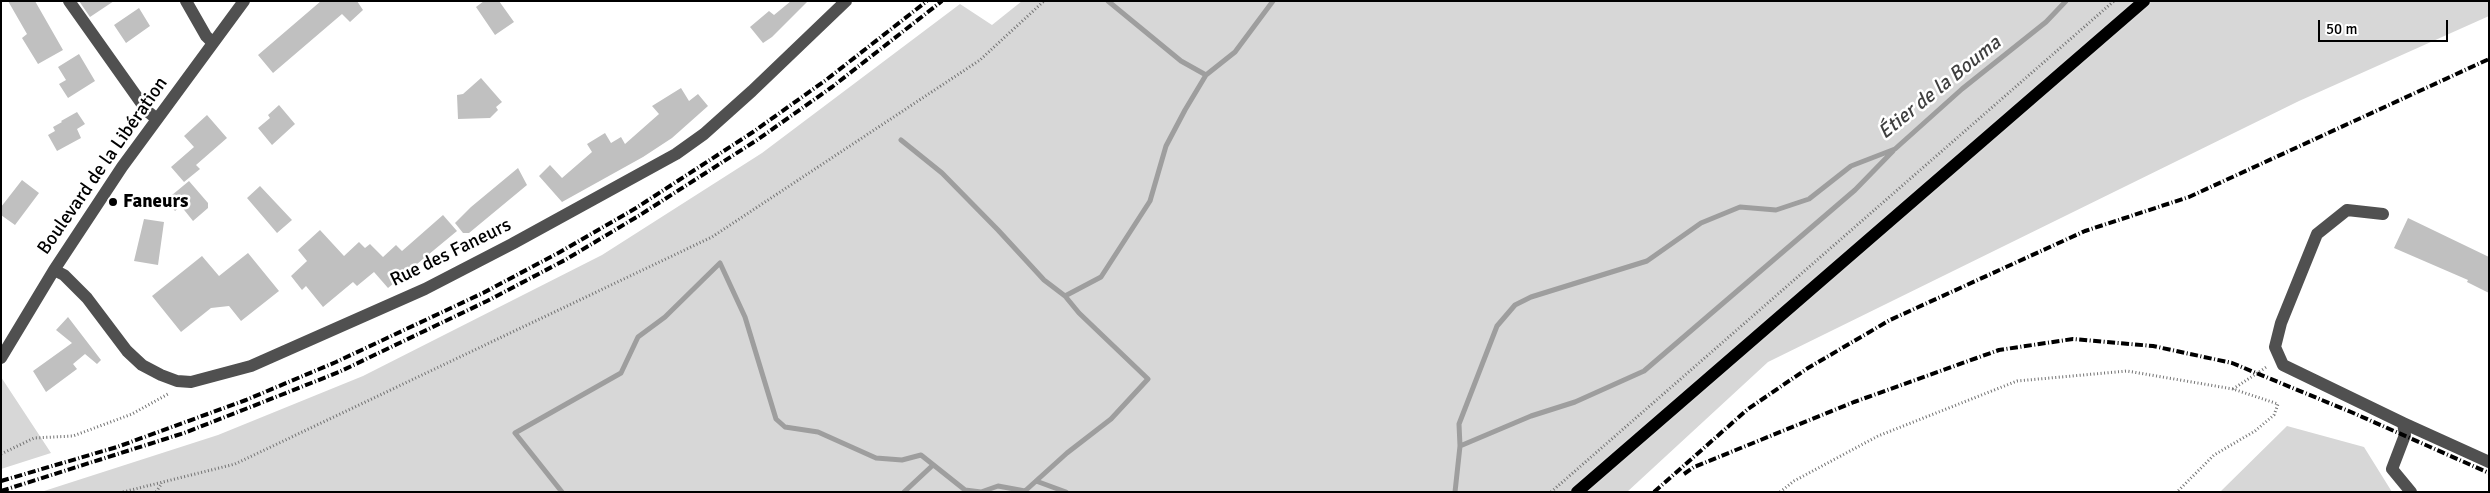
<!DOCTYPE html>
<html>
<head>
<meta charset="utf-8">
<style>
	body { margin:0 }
	#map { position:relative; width:2490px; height:493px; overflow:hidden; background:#fff; font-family:Signika,sans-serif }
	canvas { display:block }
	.frame { position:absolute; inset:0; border:2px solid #000; pointer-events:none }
	.scale { position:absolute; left:2318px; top:20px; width:130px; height:22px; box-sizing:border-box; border:2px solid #000; border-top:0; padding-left:6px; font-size:15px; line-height:18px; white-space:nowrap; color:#000; -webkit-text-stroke:4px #fff; paint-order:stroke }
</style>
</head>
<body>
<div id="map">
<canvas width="2490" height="493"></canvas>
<div class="frame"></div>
<div class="scale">50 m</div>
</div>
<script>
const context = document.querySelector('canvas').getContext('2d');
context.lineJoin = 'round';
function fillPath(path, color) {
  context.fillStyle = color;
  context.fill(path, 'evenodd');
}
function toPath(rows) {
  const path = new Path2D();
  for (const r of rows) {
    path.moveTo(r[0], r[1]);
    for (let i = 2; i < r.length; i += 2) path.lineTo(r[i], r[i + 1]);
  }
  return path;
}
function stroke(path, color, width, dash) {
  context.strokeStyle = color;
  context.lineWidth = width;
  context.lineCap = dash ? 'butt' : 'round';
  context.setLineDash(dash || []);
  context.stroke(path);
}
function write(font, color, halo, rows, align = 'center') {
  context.font = font + ' Signika,sans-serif';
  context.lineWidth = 5;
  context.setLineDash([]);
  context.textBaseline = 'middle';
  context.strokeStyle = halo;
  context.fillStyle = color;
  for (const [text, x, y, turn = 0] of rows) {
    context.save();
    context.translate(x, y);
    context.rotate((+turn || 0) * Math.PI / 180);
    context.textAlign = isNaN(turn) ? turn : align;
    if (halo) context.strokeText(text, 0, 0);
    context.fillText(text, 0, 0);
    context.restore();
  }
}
const green = toPath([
	[1022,1,2489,1,2489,16,2299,101,1768,362,1627,492,41,492,218,435,363,376,602,255,762,153,960,4,992,25],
	[1,377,51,453,1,469],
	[2287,426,2364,447,2392,492,2220,492]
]);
const stream = toPath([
	[1108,1,1181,61,1206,75],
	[901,140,942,173,998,230,1044,280,1065,296,1079,313,1148,379,1111,419,1067,453,1025,491,998,486,981,492],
	[1065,296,1101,277,1150,201,1166,146,1185,110,1206,75,1235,52,1273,1],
	[1460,446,1531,416,1575,402,1644,371,1855,190,1893,151],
	[1036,481,1066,492],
	[562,492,515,433,621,373,638,337,665,317,720,263,745,317,776,419,785,427,818,432,876,458,902,460,921,455,965,490,981,492],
	[904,492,933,465],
	[1455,492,1460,446,1459,424,1497,326,1515,305,1531,297,1647,261,1701,223,1740,207,1776,210,1809,199,1851,166,1895,149,1962,89,2046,22,2066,1]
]);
const building = toPath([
	[8,1,35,1,63,50,38,64,22,38,27,34],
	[79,1,114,1,90,17],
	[321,1,357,1,363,10,350,22,342,14,273,73,258,55],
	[484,1,499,1,514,22,495,35,476,7],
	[791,1,808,1,772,37,763,43,750,27,769,11,774,15],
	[139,8,150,26,126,43,114,25],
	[79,54,95,81,68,98,59,84,66,80,58,67],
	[481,78,502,102,496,107,498,110,490,118,458,119,457,95,463,94],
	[681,88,689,101,698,94,708,106,672,138,643,157,562,202,539,176,550,165,562,178,592,152,587,144,605,133,611,143,621,137,625,144,659,114,652,106],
	[279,105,295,124,272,145,258,128,270,118,268,115],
	[77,112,85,124,77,129,81,138,57,151,48,135,55,131,53,127,62,122,61,121],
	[207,115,227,138,196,165,200,169,184,182,171,167,194,147,184,136],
	[518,168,527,185,469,233,463,233,455,223,471,207],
	[22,180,39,193,15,225,1,215,1,207],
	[189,181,208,203,208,208,193,221,181,206,175,211,166,200],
	[260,186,292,220,277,233,247,198],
	[443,215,457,231,388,288,374,272,357,286,353,282,323,307,306,286,302,290,291,276,307,261,298,250,320,230,344,256,359,242,365,248,370,244,383,257,396,245,402,251],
	[2408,218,2489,257,2489,293,2467,282,2468,280,2394,248],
	[144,219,164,222,158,265,134,261],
	[248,253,279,291,241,321,229,306,211,308,181,332,152,296,202,256,219,276],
	[68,317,101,360,97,364,85,354,73,364,77,369,46,392,33,371,72,343,56,330]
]);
const path = toPath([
	[2233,389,2268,366],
	[1,454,34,438,73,436,132,414,168,394],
	[123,492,235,464,712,237,980,60,1044,1],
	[156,492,162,483],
	[1551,492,2114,1],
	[1780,492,1794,481,1878,436,2017,381,2127,371,2233,389,2278,404,2274,415,2255,431,2214,455,2177,492]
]);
const minor = toPath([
	[69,1,147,111,157,119],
	[186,1,206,36,213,43],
	[2383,214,2347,210,2317,234,2281,323,2275,347,2283,365,2403,423,2405,435,2392,469,2411,492],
	[54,270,64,275,87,298,127,351,142,365,161,375,177,381,191,382,251,366,425,289,512,244,676,154,704,134,752,91,846,1],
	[1,358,54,270,122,167,244,1],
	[2403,423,2489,462]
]);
const major = toPath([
	[1577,492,2144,1]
]);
const rail = toPath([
	[1684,474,1694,467,1854,402,1999,350,2073,339,2153,346,2232,363,2351,412,2489,473],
	[1,481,117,447,246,400,336,362,483,293,560,252,636,208,753,132,826,80,927,1],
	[1,491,184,433,248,408,339,372,487,301,565,260,640,215,757,140,832,87,942,1],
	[1654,492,1748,409,1808,368,1890,320,2085,231,2189,197,2489,59]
]);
const markers = [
	[113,202,5,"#000"]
];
const streetNames = [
	["Boulevard de la Libération",103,166,-55],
	["Rue des Faneurs",451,253,-26]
];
const poiNames = [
	["Faneurs",123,202]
];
const waterNames = [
	["Étier de la Bouma",1940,88,-39]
];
fillPath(green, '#d7d7d7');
stroke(stream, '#9e9e9e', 5);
fillPath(building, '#c0c0c0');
stroke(major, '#dbdbdb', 15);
stroke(path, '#727272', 3, [1, 2.5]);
stroke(minor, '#505050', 12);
stroke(major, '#000', 12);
stroke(rail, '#000', 4, [8, 2.5, 1, 2.5]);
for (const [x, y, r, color] of markers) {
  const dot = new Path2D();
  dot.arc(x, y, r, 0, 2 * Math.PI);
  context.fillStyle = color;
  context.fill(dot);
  stroke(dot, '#fff', 2);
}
write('19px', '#000', '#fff', streetNames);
write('bold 19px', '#000', '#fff', poiNames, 'left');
write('italic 20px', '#3f3f3f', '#fff', waterNames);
</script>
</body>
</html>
